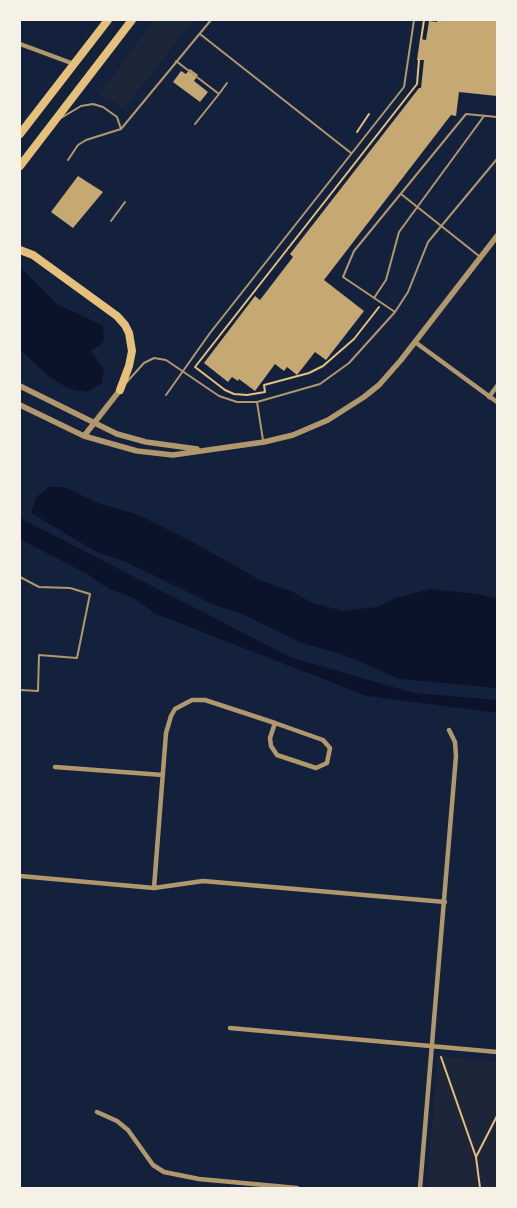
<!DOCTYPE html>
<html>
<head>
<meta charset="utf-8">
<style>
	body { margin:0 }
	#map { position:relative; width:517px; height:1208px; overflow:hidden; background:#14213d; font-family:"Asap Condensed",sans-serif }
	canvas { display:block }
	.frame { position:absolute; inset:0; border:21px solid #f6f1e7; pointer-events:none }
</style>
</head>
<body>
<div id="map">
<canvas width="517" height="1208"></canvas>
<div class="frame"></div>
</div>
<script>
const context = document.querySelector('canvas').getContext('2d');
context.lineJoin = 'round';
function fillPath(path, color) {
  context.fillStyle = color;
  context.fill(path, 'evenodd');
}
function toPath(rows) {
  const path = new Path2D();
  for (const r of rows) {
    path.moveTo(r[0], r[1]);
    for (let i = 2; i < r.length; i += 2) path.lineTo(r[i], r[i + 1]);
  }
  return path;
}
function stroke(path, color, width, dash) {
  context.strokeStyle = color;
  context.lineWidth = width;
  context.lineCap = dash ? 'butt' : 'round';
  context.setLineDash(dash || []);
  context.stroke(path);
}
const green = toPath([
	[154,20,194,20,124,108,99,95],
	[442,1054,448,1057,497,1062,497,1188,430,1188,427,1184,438,1058]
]);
const water = toPath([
	[20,267,57,304,103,326,104,342,91,351,104,369,102,383,87,392,69,389,50,377,20,350],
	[49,487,64,487,98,503,139,515,189,540,262,581,293,592,310,602,342,611,377,607,395,598,430,589,478,594,497,599,497,688,400,679,341,654,302,643,242,614,214,605,126,562,97,552,31,513,36,497],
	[20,518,290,657,414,693,497,700,497,713,367,696,156,614,132,597,109,589,87,574,20,539]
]);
const building = toPath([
	[437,20,497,20,497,96,459,92,456,116,451,115,324,280,364,311,326,360,315,352,297,375,287,367,284,371,275,364,255,391,239,379,238,381,232,377,228,382,204,363,255,296,260,300,293,257,290,254,419,88,421,88,424,60,417,60,420,39,426,40,429,21,437,22],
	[190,69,198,75,194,81,208,92,200,102,173,82,181,71,186,74],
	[78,176,103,192,73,228,51,212]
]);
const path = toPath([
	[421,40,424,20],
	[357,132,369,114],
	[379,307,354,339,323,366,309,373,264,385,265,392,247,395,234,394,225,390,195,367,417,84,419,60],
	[441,1057,476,1157,480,1188],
	[476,1157,497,1116]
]);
const service = toPath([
	[200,34,351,153],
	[176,61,219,94,195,124],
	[219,94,227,83],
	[61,118,81,106,93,104,103,107,117,117,121,129],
	[68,160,78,145,86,140,121,129,211,20],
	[401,194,479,256],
	[111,221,125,202],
	[374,298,386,280,399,232,484,116],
	[395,312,343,277,354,251,466,114,497,117],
	[125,384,144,363,154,358,166,360,219,396,237,402,257,402,263,440],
	[166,395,210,333,404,87,414,20],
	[257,402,320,384,349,363,395,312,408,292,428,242,497,159],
	[20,577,39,587,70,588,90,594,77,658,39,655,38,691,20,690]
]);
const minor = toPath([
	[20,44,74,64],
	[415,342,497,402],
	[489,397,497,386],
	[275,723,323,740,330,748,327,763,316,768,277,755,271,746,270,738,275,723],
	[55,767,163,775],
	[20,876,154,888,203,881,445,902],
	[154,888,166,733,171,716,175,709,192,700,205,700,275,723],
	[230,1028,497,1052],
	[97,1112,117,1121,128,1130,153,1165,164,1172,199,1179,297,1188],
	[420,1188,456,756,455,742,449,730]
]);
const tertiary = toPath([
	[20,386,117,434,146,442,197,449],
	[20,405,84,436,137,451,173,455,264,442,293,435,328,420,364,397,379,385,401,360,497,236],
	[84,436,120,390]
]);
const trunk = toPath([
	[20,134,108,20],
	[20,166,132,20],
	[20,250,33,255,117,316,125,325,129,333,132,351,129,366,120,390]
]);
fillPath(green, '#1d2539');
fillPath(water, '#0b132b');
fillPath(building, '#c6a872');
stroke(path, '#e5c07b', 2);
stroke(service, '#b1986c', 2);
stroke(minor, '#b1986c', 4.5);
stroke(tertiary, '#b1986c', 5.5);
stroke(trunk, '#e5c07b', 8);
</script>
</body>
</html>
